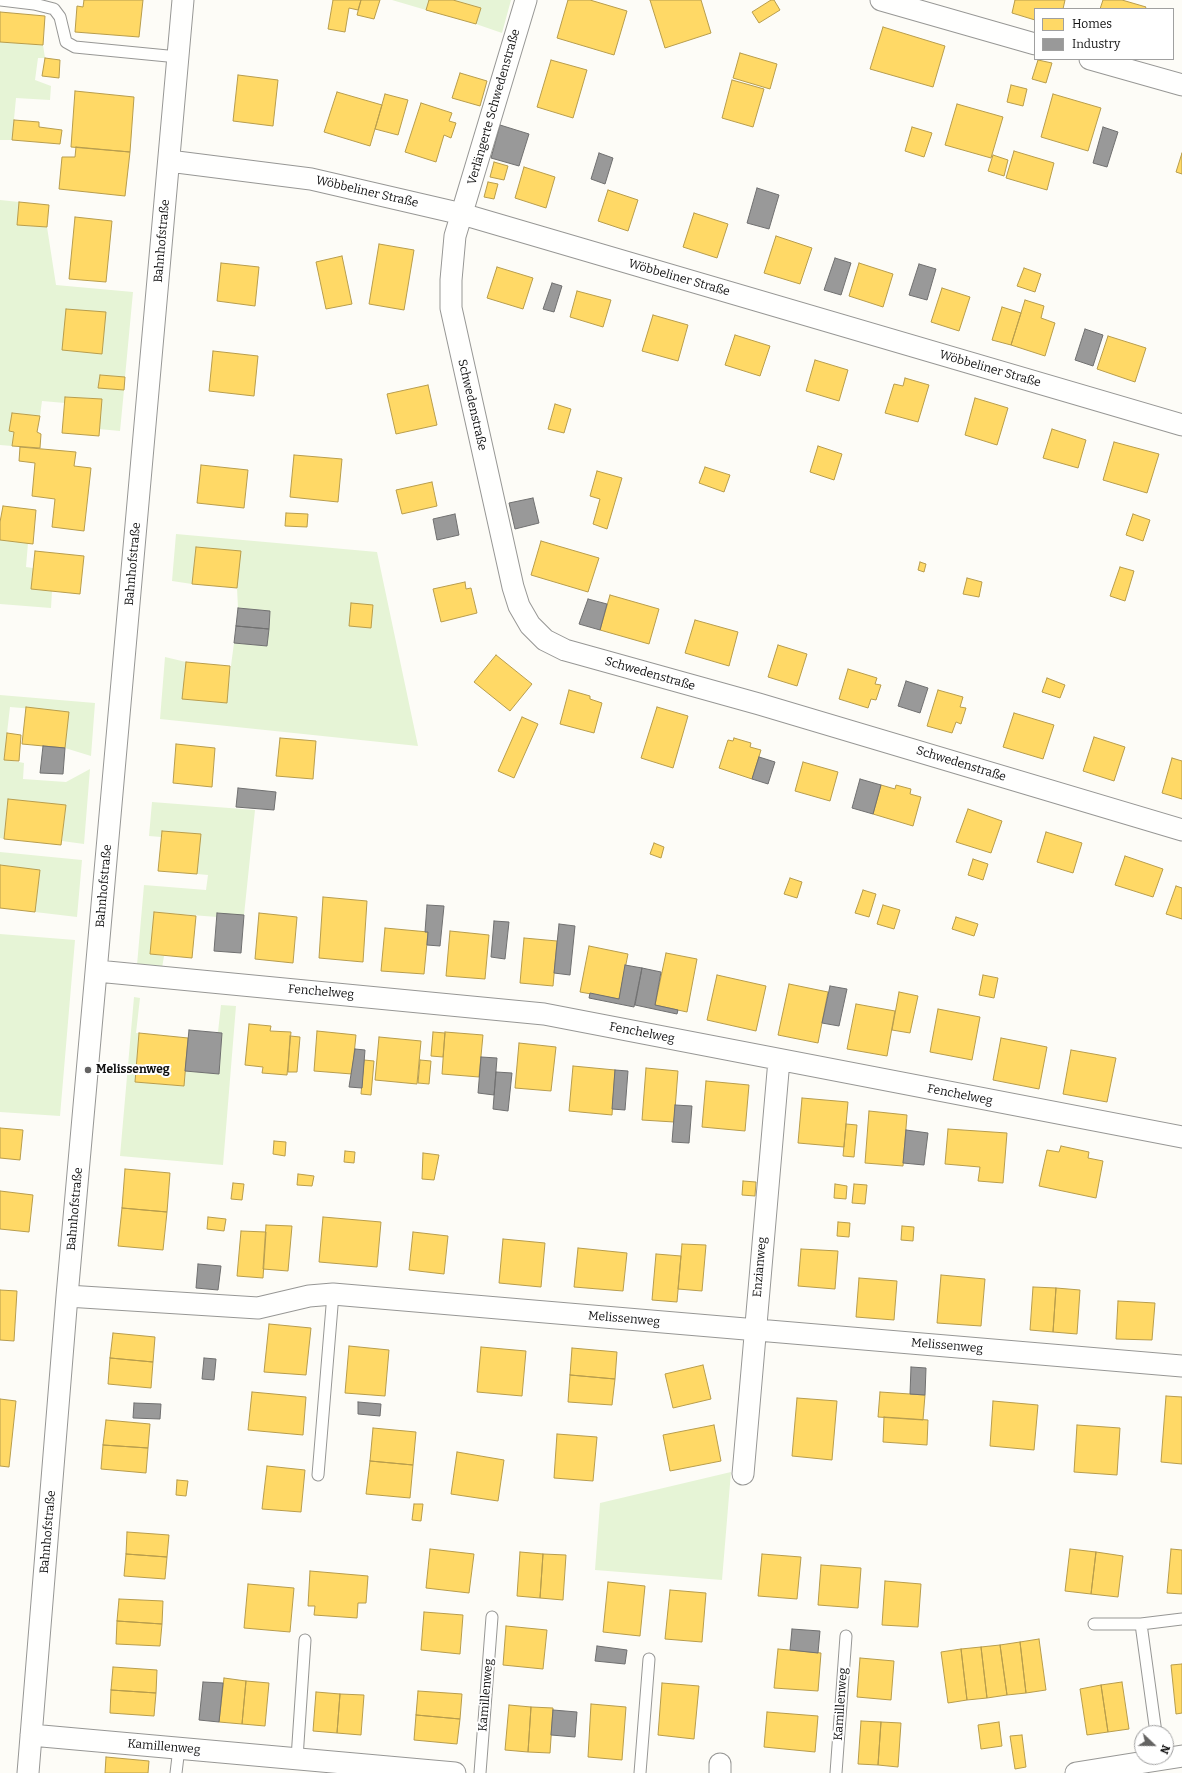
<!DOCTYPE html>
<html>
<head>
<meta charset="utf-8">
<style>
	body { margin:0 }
	#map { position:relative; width:1182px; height:1773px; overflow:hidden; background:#fdfcf7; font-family:Bitter,serif }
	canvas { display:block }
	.legend { position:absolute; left:1034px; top:8px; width:140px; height:52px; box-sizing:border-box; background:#fff; border:1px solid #a0a0a0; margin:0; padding:5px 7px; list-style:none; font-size:12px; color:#111 }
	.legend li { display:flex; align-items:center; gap:8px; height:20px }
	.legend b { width:20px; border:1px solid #a0a0a0 }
	.north { position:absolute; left:1134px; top:1725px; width:40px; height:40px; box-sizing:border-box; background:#fff; border:1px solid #a0a0a0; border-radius:50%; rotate:112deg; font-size:11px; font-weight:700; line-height:16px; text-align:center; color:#111 }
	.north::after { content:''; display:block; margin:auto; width:14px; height:18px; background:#646362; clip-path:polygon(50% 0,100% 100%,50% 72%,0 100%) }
</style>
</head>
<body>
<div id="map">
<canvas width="1182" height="1773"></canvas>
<ul class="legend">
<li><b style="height:11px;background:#ffd966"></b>Homes</li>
<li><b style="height:11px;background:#999"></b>Industry</li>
</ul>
<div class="north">N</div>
</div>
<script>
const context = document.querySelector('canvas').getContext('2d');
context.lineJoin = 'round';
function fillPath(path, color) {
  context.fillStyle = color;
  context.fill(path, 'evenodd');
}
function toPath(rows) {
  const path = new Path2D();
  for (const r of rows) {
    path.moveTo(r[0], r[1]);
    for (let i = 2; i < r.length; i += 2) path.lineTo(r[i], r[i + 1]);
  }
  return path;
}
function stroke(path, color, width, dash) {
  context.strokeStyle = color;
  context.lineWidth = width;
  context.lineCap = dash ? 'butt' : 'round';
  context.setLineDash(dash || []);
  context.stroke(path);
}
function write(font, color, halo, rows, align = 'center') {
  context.font = font + ' Bitter,serif';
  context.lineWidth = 4;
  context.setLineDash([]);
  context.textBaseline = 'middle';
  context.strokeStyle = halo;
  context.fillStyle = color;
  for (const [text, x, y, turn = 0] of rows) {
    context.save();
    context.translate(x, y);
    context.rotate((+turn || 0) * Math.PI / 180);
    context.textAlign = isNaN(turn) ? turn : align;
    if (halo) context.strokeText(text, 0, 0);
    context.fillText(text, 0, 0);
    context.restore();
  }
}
const green = toPath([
	[392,0,429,0,426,10],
	[453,0,511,0,502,33,476,24,481,8],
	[0,42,43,45,45,58,38,58,35,80,51,86,50,100,16,98,12,140,0,140],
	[0,200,19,202,17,225,47,227,56,285,133,292,125,377,100,375,98,387,124,390,120,431,99,429,101,399,66,397,65,403,42,401,40,416,12,413,9,431,14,432,12,446,0,445],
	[176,534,377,552,418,746,160,719,165,657,186,662,183,699,226,703,234,643,267,646,269,629,270,611,238,608,237,588,240,551,196,547,192,584,172,581],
	[0,540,28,543,26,567,33,568,31,589,52,591,51,608,0,604],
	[0,695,95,703,91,756,65,748,69,712,10,707,4,759,24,763,23,779,66,782,90,769,84,844,62,841,66,805,8,799,4,839,0,838],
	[152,802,255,810,244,915,217,917,154,912,150,954,164,956,162,968,137,965,144,885,206,890,208,875,197,874,200,834,162,831,161,837,149,836],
	[0,852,82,860,77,917,35,912,40,870,0,865],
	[0,934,75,940,60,1116,0,1112],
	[134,997,140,998,136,1033,139,1033,135,1082,183,1086,185,1071,219,1074,222,1033,218,1032,221,1005,236,1006,223,1165,120,1156],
	[731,1472,722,1580,595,1570,600,1503]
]);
const homes = toPath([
	[84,0,143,0,139,37,75,32,77,6,83,7,84,0],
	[333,0,361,0,358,10,349,8,345,32,328,29,333,0],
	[361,0,380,0,374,19,357,15,361,0],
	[429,0,453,0,481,8,476,24,426,10,429,0],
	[568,0,590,0,627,11,614,55,557,38,568,0],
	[650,0,701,0,711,33,665,48,650,0],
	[771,0,774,0,780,10,759,23,752,12,771,0],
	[1015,0,1065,0,1063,9,1035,9,1035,20,1012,13,1015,0],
	[1103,0,1122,0,1146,7,1145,9,1100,9,1103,0],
	[0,12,45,16,43,45,0,42,0,12],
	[883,27,945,46,933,87,870,69,883,27],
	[740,53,777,64,770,89,733,78,740,53],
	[45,58,60,60,59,78,42,76,45,58],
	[551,60,587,70,573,118,537,107,551,60],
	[1038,60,1052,63,1046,83,1032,79,1038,60],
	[460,73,487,81,480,106,452,98,460,73],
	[238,75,278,80,273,126,233,121,238,75],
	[732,80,764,89,753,127,722,118,732,80],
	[1011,85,1027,89,1023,106,1007,102,1011,85],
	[75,91,134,97,130,152,71,147,75,91],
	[337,92,382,105,370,146,324,132,337,92],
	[385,94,408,100,398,135,375,129,385,94],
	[1053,94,1101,108,1088,151,1041,137,1053,94],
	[421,103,452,113,449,121,456,123,451,138,444,135,436,162,405,152,421,103],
	[957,104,1003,117,991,158,945,145,957,104],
	[14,120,39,122,39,127,62,130,60,144,12,140,14,120],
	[912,127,932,133,924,157,905,151,912,127],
	[76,147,130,152,125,196,59,189,62,157,75,157,76,147],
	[1014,151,1054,163,1047,190,1006,178,1014,151],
	[1182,153,1182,174,1176,172,1182,153],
	[993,155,1008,160,1004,176,988,171,993,155],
	[494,162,508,166,504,180,490,177,494,162],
	[524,167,555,177,546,208,515,198,524,167],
	[488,182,498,184,494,199,484,197,488,182],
	[608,190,638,200,628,231,598,221,608,190],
	[19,202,49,205,47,227,17,225,19,202],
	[694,213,728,224,717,258,683,247,694,213],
	[75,217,112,221,106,282,69,279,75,217],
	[776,236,812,248,800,284,764,273,776,236],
	[379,244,414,250,404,310,369,304,379,244],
	[342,256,352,304,326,309,316,262,342,256],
	[221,263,259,267,255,306,217,301,221,263],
	[859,263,893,274,883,307,849,296,859,263],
	[497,267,533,278,523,309,487,298,497,267],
	[1024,268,1041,274,1035,292,1017,286,1024,268],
	[942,288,970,297,959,331,931,322,942,288],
	[577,291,611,300,603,327,570,317,577,291],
	[1025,300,1044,306,1041,318,1055,323,1045,356,1011,345,1025,300],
	[1002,307,1021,313,1011,345,992,340,1002,307],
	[66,309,106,312,102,354,62,350,66,309],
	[653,315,688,325,678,361,642,351,653,315],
	[735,335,770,346,760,376,725,365,735,335],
	[1108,336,1146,348,1135,382,1097,369,1108,336],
	[213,351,258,356,254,396,209,391,213,351],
	[815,360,848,370,839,401,806,391,815,360],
	[100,375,125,377,124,390,98,388,100,375],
	[905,378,929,385,918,422,885,413,894,384,903,386,905,378],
	[428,385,437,425,396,434,387,394,428,385],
	[65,397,102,399,99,436,62,433,65,397],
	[975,398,1008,408,997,445,965,435,975,398],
	[555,404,571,409,564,433,548,429,555,404],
	[12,413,40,416,37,432,41,434,40,448,12,446,14,432,9,431,12,413],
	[1052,429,1086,440,1078,468,1043,458,1052,429],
	[1114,442,1159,454,1147,493,1103,480,1114,442],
	[818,446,842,454,834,480,810,472,818,446],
	[20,447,76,452,74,466,91,468,84,531,52,527,55,499,32,496,35,463,19,461,20,447],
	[294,455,342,459,338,502,290,497,294,455],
	[201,465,248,470,244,508,197,503,201,465],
	[705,467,730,475,724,492,699,483,705,467],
	[597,471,622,478,607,529,593,524,600,499,590,496,597,471],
	[432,482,437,506,402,514,396,490,432,482],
	[3,506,36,510,33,544,0,540,0,522,3,506],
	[286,513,308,514,307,527,285,526,286,513],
	[1133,514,1150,520,1143,541,1126,535,1133,514],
	[541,541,599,558,588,592,531,575,541,541],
	[196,547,241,551,237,588,192,584,196,547],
	[35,551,84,556,80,594,31,589,35,551],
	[920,562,926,564,924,572,918,570,920,562],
	[1120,567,1134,571,1125,601,1110,596,1120,567],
	[967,578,982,582,979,597,963,594,967,578],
	[465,582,466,589,471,588,477,613,441,622,433,589,465,582],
	[610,595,659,609,649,644,600,630,610,595],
	[351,603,373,605,371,628,349,626,351,603],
	[695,620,738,632,729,666,685,653,695,620],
	[778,645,807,654,797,686,768,677,778,645],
	[496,655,532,684,510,711,474,682,496,655],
	[186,662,230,666,227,703,182,699,186,662],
	[848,669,877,678,875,684,881,685,876,700,871,699,868,708,839,699,848,669],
	[1047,678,1065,685,1060,698,1042,692,1047,678],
	[569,690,590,696,590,699,602,703,594,733,560,724,569,690],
	[938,690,963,697,960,707,966,708,961,724,956,722,952,733,927,726,938,690],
	[26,707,69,712,65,748,22,744,26,707],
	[657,707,688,716,673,768,641,758,657,707],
	[1014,713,1054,725,1043,759,1003,747,1014,713],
	[522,717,538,724,514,778,498,771,522,717],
	[7,733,21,735,19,761,4,760,7,733],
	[1094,737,1125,747,1114,781,1083,771,1094,737],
	[280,738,316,741,313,779,276,776,280,738],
	[734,738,751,743,750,747,761,750,752,779,719,768,728,740,733,741,734,738],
	[176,744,215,748,212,787,173,783,176,744],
	[1172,758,1182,761,1182,799,1162,793,1172,758],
	[803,762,838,772,830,801,795,791,803,762],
	[881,785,895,789,896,785,911,789,910,794,921,797,913,826,873,814,881,785],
	[8,799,66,805,61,845,4,839,8,799],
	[968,809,1002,821,991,853,956,842,968,809],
	[162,831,201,834,197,874,158,871,162,831],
	[1046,832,1082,843,1073,873,1037,862,1046,832],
	[654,843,664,847,661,858,650,854,654,843],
	[1125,856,1163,869,1153,897,1115,885,1125,856],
	[973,859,988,864,983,880,968,875,973,859],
	[0,865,40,870,35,912,0,908,0,865],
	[790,878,802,882,797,898,784,894,790,878],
	[1176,886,1182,888,1182,919,1166,914,1176,886],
	[863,890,876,894,869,917,855,913,863,890],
	[323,897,367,901,363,962,319,958,323,897],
	[883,905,900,910,894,929,877,924,883,905],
	[154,912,196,916,192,958,150,954,154,912],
	[259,913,297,917,293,963,255,959,259,913],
	[956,917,978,924,974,936,952,929,956,917],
	[385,928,428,932,424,974,381,971,385,928],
	[450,931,489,935,485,979,446,976,450,931],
	[524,938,557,941,553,986,520,983,524,938],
	[589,946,628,954,619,999,580,992,589,946],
	[666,953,697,959,687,1012,655,1005,666,953],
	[717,975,766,986,756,1031,707,1020,717,975],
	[983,975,998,978,994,998,979,995,983,975],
	[789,984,828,992,818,1043,778,1035,789,984],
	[899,992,918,996,910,1033,892,1030,899,992],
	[856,1004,895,1011,887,1056,847,1049,856,1004],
	[938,1009,980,1017,972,1060,930,1052,938,1009],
	[249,1024,271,1026,270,1031,291,1032,287,1075,262,1073,263,1067,245,1065,249,1024],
	[317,1031,356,1035,352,1074,314,1071,317,1031],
	[433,1032,445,1033,443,1057,431,1056,433,1032],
	[445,1032,483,1035,479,1077,442,1074,445,1032],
	[139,1033,188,1038,184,1086,135,1082,139,1033],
	[290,1036,300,1037,297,1072,288,1072,290,1036],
	[379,1037,421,1041,417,1084,375,1080,379,1037],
	[1001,1038,1047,1047,1039,1089,993,1080,1001,1038],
	[519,1043,556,1047,551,1091,515,1088,519,1043],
	[1071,1050,1116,1058,1107,1102,1063,1094,1071,1050],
	[364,1060,374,1061,371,1095,361,1094,364,1060],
	[420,1060,431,1061,429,1084,418,1083,420,1060],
	[573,1066,615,1070,612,1115,569,1111,573,1066],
	[646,1068,678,1071,674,1122,642,1120,646,1068],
	[706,1081,749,1085,745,1131,702,1127,706,1081],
	[802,1098,848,1102,844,1147,798,1143,802,1098],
	[869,1111,907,1115,903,1166,865,1163,869,1111],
	[846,1124,857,1125,854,1157,843,1156,846,1124],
	[0,1128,23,1130,20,1160,0,1158,0,1128],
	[948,1129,1007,1133,1003,1183,978,1181,980,1167,945,1164,948,1129],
	[274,1141,286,1142,285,1156,273,1154,274,1141],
	[1061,1146,1089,1152,1088,1158,1103,1161,1096,1198,1039,1186,1047,1150,1059,1152,1061,1146],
	[345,1151,355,1152,354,1163,344,1162,345,1151],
	[423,1153,439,1155,434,1180,422,1179,423,1153],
	[125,1169,170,1173,167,1212,122,1208,125,1169],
	[298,1174,314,1176,312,1186,297,1185,298,1174],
	[743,1181,756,1182,755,1196,742,1195,743,1181],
	[233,1183,244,1184,242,1200,231,1199,233,1183],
	[835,1184,847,1186,846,1199,834,1198,835,1184],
	[854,1184,867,1185,865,1204,852,1203,854,1184],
	[0,1191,33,1195,29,1232,0,1229,0,1191],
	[122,1208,167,1212,163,1250,118,1246,122,1208],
	[208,1217,226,1219,224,1231,207,1229,208,1217],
	[323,1217,381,1222,377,1267,319,1262,323,1217],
	[838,1222,850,1223,849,1237,837,1236,838,1222],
	[266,1225,292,1226,288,1271,263,1269,266,1225],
	[902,1226,914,1227,913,1241,901,1240,902,1226],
	[241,1231,266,1232,263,1278,237,1276,241,1231],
	[413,1232,448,1236,444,1274,409,1270,413,1232],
	[503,1239,545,1243,541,1287,499,1283,503,1239],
	[682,1244,706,1245,702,1291,678,1289,682,1244],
	[578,1248,627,1253,623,1291,574,1287,578,1248],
	[801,1249,838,1251,835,1289,798,1286,801,1249],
	[656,1254,681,1256,677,1302,652,1300,656,1254],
	[941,1275,985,1279,981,1326,937,1323,941,1275],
	[859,1278,897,1281,894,1320,856,1317,859,1278],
	[1033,1287,1056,1288,1053,1332,1030,1330,1033,1287],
	[1056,1288,1080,1290,1077,1334,1053,1332,1056,1288],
	[0,1290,17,1291,14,1341,0,1340,0,1290],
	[1118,1301,1155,1303,1152,1340,1116,1339,1118,1301],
	[269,1324,311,1328,306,1375,264,1372,269,1324],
	[113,1333,155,1337,153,1362,110,1358,113,1333],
	[349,1346,389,1350,385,1396,345,1393,349,1346],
	[481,1347,526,1351,522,1396,477,1392,481,1347],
	[572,1348,617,1352,615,1379,570,1375,572,1348],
	[110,1358,153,1362,151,1388,108,1384,110,1358],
	[703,1365,711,1399,673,1408,665,1374,703,1365],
	[570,1375,615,1379,612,1405,568,1402,570,1375],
	[252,1392,306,1397,303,1435,248,1430,252,1392],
	[880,1392,925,1395,923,1420,878,1417,880,1392],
	[1166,1396,1182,1397,1182,1464,1161,1462,1166,1396],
	[797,1398,837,1401,832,1460,792,1456,797,1398],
	[0,1399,16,1401,9,1467,0,1466,0,1399],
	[993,1401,1038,1405,1034,1450,990,1446,993,1401],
	[884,1417,928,1420,927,1445,883,1442,884,1417],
	[106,1420,150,1424,148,1448,103,1445,106,1420],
	[714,1425,721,1461,670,1471,663,1435,714,1425],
	[1077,1425,1120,1428,1117,1475,1074,1472,1077,1425],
	[373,1428,416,1432,413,1465,370,1461,373,1428],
	[557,1434,597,1437,593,1481,554,1478,557,1434],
	[103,1445,148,1448,146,1473,101,1469,103,1445],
	[457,1452,504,1460,498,1501,451,1494,457,1452],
	[370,1461,413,1465,410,1498,366,1494,370,1461],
	[267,1466,305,1470,301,1512,262,1509,267,1466],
	[177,1480,188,1481,186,1496,176,1495,177,1480],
	[414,1504,423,1504,421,1521,412,1520,414,1504],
	[127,1532,169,1535,167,1557,126,1554,127,1532],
	[430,1549,474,1554,469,1593,426,1588,430,1549],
	[1070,1549,1096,1552,1091,1594,1065,1591,1070,1549],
	[1171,1549,1182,1550,1182,1594,1167,1593,1171,1549],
	[520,1552,543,1554,540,1598,517,1596,520,1552],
	[1096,1552,1123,1556,1118,1597,1091,1594,1096,1552],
	[126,1554,167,1557,165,1579,124,1576,126,1554],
	[543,1554,566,1555,563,1600,540,1598,543,1554],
	[762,1554,801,1557,797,1599,758,1596,762,1554],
	[821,1565,861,1568,858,1608,818,1605,821,1565],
	[310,1571,368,1576,366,1603,358,1603,357,1618,314,1615,315,1606,308,1606,310,1571],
	[885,1581,921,1584,918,1627,882,1625,885,1581],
	[608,1582,645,1586,640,1636,603,1632,608,1582],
	[248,1584,294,1588,290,1632,244,1628,248,1584],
	[670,1590,706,1593,702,1642,665,1639,670,1590],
	[119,1599,163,1601,162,1624,117,1621,119,1599],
	[424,1612,463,1615,460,1654,421,1650,424,1612],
	[117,1621,162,1624,160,1646,116,1644,117,1621],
	[506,1626,547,1630,543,1669,503,1665,506,1626],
	[1039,1639,1046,1690,1026,1693,1020,1642,1039,1639],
	[1020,1642,1026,1693,1007,1695,1000,1645,1020,1642],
	[1000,1645,1007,1695,987,1698,981,1647,1000,1645],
	[981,1647,987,1698,967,1700,961,1649,981,1647],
	[778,1649,821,1653,818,1691,774,1688,778,1649],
	[961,1649,967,1700,948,1703,941,1652,961,1649],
	[860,1658,894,1661,891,1700,857,1697,860,1658],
	[1182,1664,1182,1713,1176,1714,1171,1665,1182,1664],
	[113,1667,157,1670,156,1693,111,1690,113,1667],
	[224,1678,246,1681,242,1724,219,1722,224,1678],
	[246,1681,269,1683,265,1726,242,1724,246,1681],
	[1122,1682,1129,1729,1108,1732,1101,1685,1122,1682],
	[662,1683,699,1686,694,1739,658,1735,662,1683],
	[1101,1685,1108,1732,1087,1735,1080,1689,1101,1685],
	[111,1690,156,1693,154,1716,110,1713,111,1690],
	[418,1691,462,1694,460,1719,416,1715,418,1691],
	[316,1692,340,1694,337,1733,313,1731,316,1692],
	[340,1694,364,1695,361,1735,337,1733,340,1694],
	[591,1704,626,1707,622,1760,588,1757,591,1704],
	[509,1705,531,1707,528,1752,505,1750,509,1705],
	[531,1707,553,1708,550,1753,528,1752,531,1707],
	[767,1712,818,1716,815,1752,764,1747,767,1712],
	[416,1715,460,1719,457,1744,414,1740,416,1715],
	[861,1721,881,1722,878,1765,858,1764,861,1721],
	[881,1722,901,1723,898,1767,878,1765,881,1722],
	[999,1722,1002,1746,981,1749,978,1725,999,1722],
	[1022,1735,1026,1767,1015,1769,1010,1736,1022,1735],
	[106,1757,149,1761,148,1773,105,1773,106,1757]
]);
const industry = toPath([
	[500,125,529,134,519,166,491,158,500,125],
	[1103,127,1118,132,1107,167,1093,163,1103,127],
	[599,153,613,158,605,184,591,179,599,153],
	[757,188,779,195,769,229,747,223,757,188],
	[835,258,851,263,841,295,824,290,835,258],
	[919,264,936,269,927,300,909,295,919,264],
	[552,283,562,286,554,312,543,309,552,283],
	[1085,329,1103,335,1093,366,1075,360,1085,329],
	[533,498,539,523,515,529,509,503,533,498],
	[455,514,459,535,437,540,433,519,455,514],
	[588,599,607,604,600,630,579,624,588,599],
	[238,608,270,611,269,629,236,626,238,608],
	[236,626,269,629,267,646,234,643,236,626],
	[906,681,928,688,920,713,898,706,906,681],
	[43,746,65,748,63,774,40,773,43,746],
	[759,757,775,762,768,784,752,779,759,757],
	[860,779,881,785,873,814,852,808,860,779],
	[238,788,276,792,274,810,236,807,238,788],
	[427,905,444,906,440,946,427,945,428,932,425,932,427,905],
	[217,913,244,915,241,953,214,951,217,913],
	[494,921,509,922,505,959,491,957,494,921],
	[559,924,575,926,570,975,554,973,559,924],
	[625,965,642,968,634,1007,589,998,590,993,619,999,625,965],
	[642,968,661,972,655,1005,678,1010,677,1014,635,1005,642,968],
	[830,986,847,989,839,1026,822,1023,830,986],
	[189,1030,222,1033,219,1074,185,1071,189,1030],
	[355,1049,365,1050,362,1088,349,1087,355,1049],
	[481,1057,497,1058,494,1095,478,1093,481,1057],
	[615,1070,628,1071,625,1110,612,1109,615,1070],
	[496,1072,512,1073,508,1111,493,1109,496,1072],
	[675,1105,692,1106,689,1143,672,1142,675,1105],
	[906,1130,928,1133,924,1165,903,1163,906,1130],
	[198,1264,221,1266,218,1290,196,1288,198,1264],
	[204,1358,216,1359,214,1380,202,1379,204,1358],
	[911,1367,926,1368,925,1395,910,1394,911,1367],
	[358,1402,381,1404,380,1416,358,1414,358,1402],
	[134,1403,161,1404,160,1419,133,1418,134,1403],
	[792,1629,820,1631,818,1653,790,1650,792,1629],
	[597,1646,627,1650,625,1664,595,1661,597,1646],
	[203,1682,223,1683,219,1722,199,1720,203,1682],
	[553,1710,577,1712,575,1737,551,1735,553,1710]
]);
const service = toPath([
	[0,0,34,4,54,9,60,17,66,42,75,47,178,57],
	[318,1475,333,1294],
	[1094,1624,1141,1624,1182,1619],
	[1141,1624,1156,1733],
	[297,1758,305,1640],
	[176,1773,179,1748],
	[480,1773,492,1617],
	[640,1773,649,1659],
	[836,1773,846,1636]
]);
const minor = toPath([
	[526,0,455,236,451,280,451,308,513,587,519,606,530,625,545,640,565,650,759,704,1182,830],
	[881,0,1035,44],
	[1090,59,1182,85],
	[169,161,311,179,462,214,1182,425],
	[97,971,544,1014,1182,1137],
	[67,1296,258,1308,309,1296,333,1294,1182,1366],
	[743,1474,779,1060],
	[31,1735,455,1773],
	[28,1773,67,1296,183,0],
	[720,1773,720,1764],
	[1076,1773,1182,1756]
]);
const markers = [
	[88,1070,4,"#646362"]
];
const streetNames = [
	["Verlängerte Schwedenstraße",494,107,-74],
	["Wöbbeliner Straße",367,192,13],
	["Bahnhofstraße",162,241,-85],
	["Wöbbeliner Straße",679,278,16],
	["Wöbbeliner Straße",990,369,16],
	["Schwedenstraße",472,405,77],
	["Bahnhofstraße",133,564,-85],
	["Schwedenstraße",650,674,16],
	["Schwedenstraße",961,764,17],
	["Bahnhofstraße",104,886,-85],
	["Fenchelweg",321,992,5],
	["Fenchelweg",642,1033,11],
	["Fenchelweg",960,1095,11],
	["Bahnhofstraße",75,1209,-85],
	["Enzianweg",760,1267,-85],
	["Melissenweg",624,1319,5],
	["Melissenweg",947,1346,5],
	["Bahnhofstraße",48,1532,-85],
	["Kamillenweg",486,1695,-85],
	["Kamillenweg",841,1704,-86],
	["Kamillenweg",164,1747,5]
];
const poiNames = [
	["Melissenweg",96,1070]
];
fillPath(green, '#e6f4d6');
fillPath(homes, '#ffd966');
stroke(homes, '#b89d4c', 1);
fillPath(industry, '#999');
stroke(industry, '#707070', 1);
stroke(service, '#979795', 13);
stroke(minor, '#979795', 23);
stroke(service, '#fffffe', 11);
stroke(minor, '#fffffe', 21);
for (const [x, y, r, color] of markers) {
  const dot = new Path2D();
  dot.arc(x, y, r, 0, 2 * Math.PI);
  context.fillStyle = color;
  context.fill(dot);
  stroke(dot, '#fff', 1.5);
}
write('12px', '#111', '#fff', streetNames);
write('bold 12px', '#111', '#fff', poiNames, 'left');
</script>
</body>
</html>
